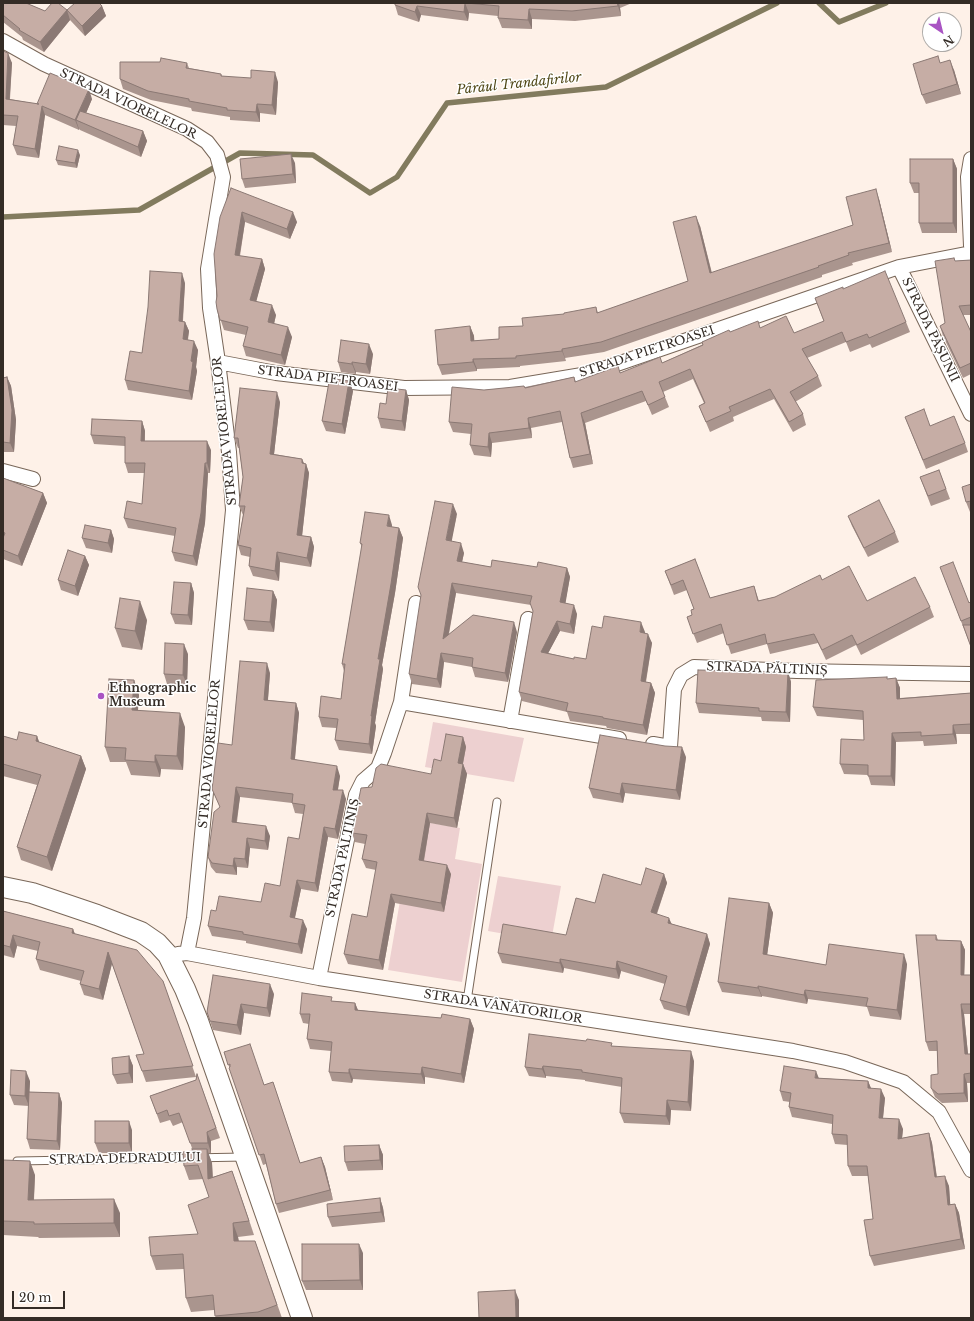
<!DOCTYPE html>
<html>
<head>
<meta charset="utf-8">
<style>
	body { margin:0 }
	#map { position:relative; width:974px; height:1321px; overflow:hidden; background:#fef1e8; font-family:"Libre Baskerville",serif }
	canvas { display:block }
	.frame { position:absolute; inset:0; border:4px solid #342c26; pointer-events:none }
	.north { position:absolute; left:922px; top:12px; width:40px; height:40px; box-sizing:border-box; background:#fff; border:1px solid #aeaba8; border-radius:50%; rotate:145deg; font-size:11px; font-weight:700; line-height:16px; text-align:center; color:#342c26 }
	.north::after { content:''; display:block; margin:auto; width:14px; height:18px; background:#a954c3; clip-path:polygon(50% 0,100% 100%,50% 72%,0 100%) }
	.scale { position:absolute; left:12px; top:1291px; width:53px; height:18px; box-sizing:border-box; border:2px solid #342c26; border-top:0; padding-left:5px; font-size:12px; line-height:14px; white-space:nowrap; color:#342c26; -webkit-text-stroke:3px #fff; paint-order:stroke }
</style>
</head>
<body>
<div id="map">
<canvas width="974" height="1321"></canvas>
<div class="frame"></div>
<div class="north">N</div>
<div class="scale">20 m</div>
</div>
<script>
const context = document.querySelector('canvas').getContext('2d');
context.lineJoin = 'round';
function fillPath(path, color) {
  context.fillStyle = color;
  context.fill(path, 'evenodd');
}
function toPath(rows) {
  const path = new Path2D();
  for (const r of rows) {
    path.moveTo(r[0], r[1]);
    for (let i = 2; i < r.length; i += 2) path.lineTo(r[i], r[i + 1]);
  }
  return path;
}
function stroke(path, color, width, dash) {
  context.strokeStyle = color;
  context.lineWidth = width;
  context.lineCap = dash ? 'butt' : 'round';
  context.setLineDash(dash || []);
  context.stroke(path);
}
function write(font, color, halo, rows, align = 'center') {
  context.font = font + ' "Libre Baskerville",serif';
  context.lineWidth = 3;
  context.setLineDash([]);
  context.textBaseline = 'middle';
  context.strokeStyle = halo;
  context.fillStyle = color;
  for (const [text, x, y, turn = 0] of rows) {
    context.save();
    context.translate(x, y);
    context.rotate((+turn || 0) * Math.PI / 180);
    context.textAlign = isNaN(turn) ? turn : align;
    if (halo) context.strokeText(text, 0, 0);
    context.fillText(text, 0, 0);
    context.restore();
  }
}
const green = toPath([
	[433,722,524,738,514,782,425,767],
	[414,820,460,828,455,859,482,864,462,982,388,970],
	[498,876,561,886,551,942,488,931]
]);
const stream = toPath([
	[819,3,839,22,886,3],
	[3,217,139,210,240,153,313,155,370,193,397,177,447,103,606,87,777,3]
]);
const service = toPath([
	[467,1001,497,802],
	[17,1161,245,1157]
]);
const minor = toPath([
	[3,41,44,64,187,129,207,142,217,155,223,177,208,269,210,308,218,362,229,452,233,510,194,918,187,953],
	[971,159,968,177,971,246],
	[899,267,971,414],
	[218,362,276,373,404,388,510,387,588,374,899,267,971,253],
	[3,471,33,479],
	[401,702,416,603],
	[510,721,528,619],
	[653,744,670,747,674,689,681,675,694,667,797,671,971,674],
	[178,954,187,953,319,978,793,1051,845,1062,903,1082,939,1112,971,1170],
	[319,978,356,795,363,781,378,768,384,753,401,702,619,739]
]);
const secondary = toPath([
	[3,887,32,893,97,915,141,932,157,943,168,955,185,989,198,1021,302,1318]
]);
const wall = toPath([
	[3,3,29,3,28,4,45,11,67,10,102,6,106,16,85,36,70,20,44,52,23,40,22,37,3,22],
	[395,3,632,3,620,8,621,16,575,21,532,19,532,29,502,28,498,18,498,16,469,13,468,21,421,15,419,22,398,15,395,5],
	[3,51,12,63,10,99,37,104,92,99,86,113,143,131,147,141,141,157,80,130,79,129,79,130,45,115,39,158,17,155,13,145,16,126,3,125],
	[187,63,189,68,221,74,222,76,278,82,276,115,260,113,260,122,230,120,230,117,192,111,191,108,151,100,123,89,120,79],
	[941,63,954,70,961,94,926,104,922,95],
	[80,155,77,168,58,165,56,160],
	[953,159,957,169,957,233,922,233,919,223,919,193,914,193,910,183],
	[295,163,296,183,245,188,242,179],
	[231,188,297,222,290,239,245,222,240,256,262,259,265,269,256,301,276,315,274,324,292,337,285,365,246,356,243,346,246,335,224,330,217,309,217,296],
	[879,199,892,252,852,263,853,265,822,275,822,277,604,352,565,358,566,361,520,366,520,367,477,369,477,371,442,375,438,365,470,326,474,336,474,341,499,339,523,326,596,307,598,313,688,281,700,226,712,273,853,225],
	[954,258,955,261,971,260,971,315,963,315,971,332,971,374,963,378,943,336,940,326,945,323],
	[185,283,183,321,185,322,189,331,188,340,198,350,196,367,197,371,192,400,128,390,125,380],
	[843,289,906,322,910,332,872,348,870,344,850,352,846,342,807,358,818,376,822,386,795,402,803,414,806,425,793,432,774,399,733,417,734,421,710,432,699,406,704,403,693,379,663,392,669,407,652,415,646,401,585,423,593,464,573,468,570,458,562,422,531,428,532,438,492,443,491,457,474,455,470,445,471,434,453,432,449,422,484,390,525,387,574,377,576,382,620,373,662,363,730,332,760,328,794,333,824,322,815,298],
	[373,354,370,374,356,372,356,374,341,372,338,362],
	[7,377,11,386,16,420,14,452,3,452,3,378],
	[349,381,353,391,345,434,326,431,322,421,335,383],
	[406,390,409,400,405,431,381,428,378,418,386,404],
	[280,402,274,454,302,459,304,463,306,464,309,473,302,536,311,537,314,547,311,567,280,562,279,581,253,576,249,566,250,557,241,555,238,545,243,515,239,506,243,477,239,448,238,448,234,438],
	[905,417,930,426,965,443,968,452,926,469],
	[142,421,145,431,145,441,211,450,210,473,208,473,205,523,197,566,175,561,172,552,175,536,128,528,124,518,142,504,145,473,128,473,125,463,125,446,94,444,91,435],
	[939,470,950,499,931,506,920,477],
	[3,478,43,493,47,503,22,566,3,559],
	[971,484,971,512,970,512,966,502],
	[457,514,451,541,464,553,462,562,491,567,567,568,570,577,565,603,577,614,574,634,560,631,548,653,574,659,586,659,602,628,645,632,645,633,652,643,646,682,651,683,655,693,647,735,607,728,606,726,570,721,567,712,522,701,519,692,533,611,531,605,456,593,449,634,517,632,508,682,475,677,472,667,444,662,441,688,412,684,409,674],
	[848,516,895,532,899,542,868,557,852,526],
	[392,525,392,527,399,528,403,538,395,593,382,665,383,669,375,723,376,726,372,754,339,750,335,740,336,728,322,727,319,717,341,699,344,671,342,664,362,547,360,543],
	[111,530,114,539,112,553,86,548,82,538],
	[85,556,89,565,78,596,61,590,58,580],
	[695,559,710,598,754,586,759,601,775,597,822,580,867,601,930,607,934,617,861,655,856,645,826,660,818,643,770,654,767,644,731,654,724,633,697,643,687,617,692,615,694,609,687,590,674,595,665,571],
	[940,567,969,603,971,604,971,647],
	[191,583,194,593,192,625,175,624,171,614],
	[273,591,277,600,274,632,248,630,244,620],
	[147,620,142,650,122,647,115,628],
	[188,654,187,685,167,684,164,674],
	[788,672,791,682,790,722,762,721,761,717,699,713,696,703],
	[270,673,268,700,296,703,299,713,295,759,340,776,338,790,346,799,338,839,328,837,318,892,301,889,295,918,307,929,302,954,246,943,246,941,212,936,208,926,216,911,261,902,280,886,299,839,303,814,295,813,292,803,240,797,237,822,270,836,268,850,250,848,248,868,237,867,237,875,216,873,211,867,208,857,220,807,212,789,232,745],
	[896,678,900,688,900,698,971,693,971,734,956,734,957,744,924,746,923,741,896,742,895,786,871,785,868,775,844,774,840,764,864,740,863,720,817,716,813,707,887,679],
	[134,680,139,695,138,710,185,727,183,770,161,769,160,777,131,775,126,762,110,762,105,747],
	[3,736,17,740,37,736,39,742,81,756,86,769,52,871,21,860,17,847,37,785,3,776],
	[463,737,466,747,463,764,467,774,457,828,430,823,424,861,451,874,444,912,395,903,383,970,348,964,344,954,367,917,376,870,366,868,362,859,365,844,355,842,352,833,372,787,431,774,441,761],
	[686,757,680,800,625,793,623,803,593,798,589,788],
	[664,874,667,883,657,914,672,924,707,934,710,944,689,1016,664,1009,660,1000,665,984,621,971,619,979,564,968,563,973,502,963,498,953,566,935,641,885],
	[769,903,773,913,767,955,826,965,907,964,901,1020,870,1016,867,1007,808,999,807,1004,762,996,762,997,722,992,718,982],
	[3,911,73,929,75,934,163,981,196,1077,197,1074,220,1138,211,1141,211,1153,208,1153,212,1163,213,1177,232,1171,254,1235,238,1237,239,1241,255,1241,282,1318,216,1318,214,1310,191,1312,186,1298,184,1269,156,1270,151,1256,198,1234,209,1197,203,1179,189,1180,184,1166,193,1151,183,1122,173,1126,170,1120,160,1123,150,1096,196,1080,196,1077,146,1082,142,1071,144,1054,112,964,103,1000,84,995,80,984,81,981,40,970,36,959,38,951,17,946,14,958,3,955],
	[936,935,938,940,961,941,965,950,964,975,971,975,971,1014,964,1014,968,1054,971,1054,971,1083,967,1083,968,1102,942,1103,935,1097,931,1088,938,1074,937,1051,929,1051,926,1042],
	[274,994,270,1017,244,1013,241,1035,213,1030,207,1012],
	[333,1001,355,1003,358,1010,441,1018,470,1019,474,1029,464,1083,425,1077,425,1084,353,1079,352,1083,332,1081,329,1072,331,1051,310,1049,307,1039,309,1024,303,1023,300,1014],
	[613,1046,694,1061,691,1111,671,1110,670,1125,624,1123,620,1113,622,1087,585,1081,585,1080,546,1076,546,1078,529,1076,525,1067],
	[224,1052,264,1085,273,1082,300,1163,321,1157,325,1167,333,1200,279,1213,276,1204,266,1164,263,1165],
	[129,1056,133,1066,133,1083,117,1084,113,1075],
	[819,1078,868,1081,871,1088,885,1098,883,1118,903,1129,902,1138,929,1133,932,1143,937,1177,949,1186,950,1204,955,1204,959,1213,965,1249,874,1266,870,1256,873,1219,868,1176,852,1176,848,1166,848,1145,835,1144,832,1134,832,1124,792,1117,789,1107,790,1102,783,1101,780,1091],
	[30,1081,29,1092,59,1093,62,1103,60,1150,30,1149,27,1139,29,1106,14,1105,10,1095],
	[132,1130,132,1153,99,1153,95,1143],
	[379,1145,383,1155,383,1170,348,1171,345,1162],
	[3,1160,35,1175,34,1200,120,1213,120,1237,39,1238,38,1237,3,1235],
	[380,1198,383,1208,385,1222,332,1227,328,1217],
	[363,1253,363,1290,306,1290,302,1281]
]);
const shadedWall = toPath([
	[465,3,469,13,468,21,464,12],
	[617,3,619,3,620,8,621,16,618,6],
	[102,6,106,16,85,36,82,26],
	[417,6,421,15,419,22,415,12],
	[529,9,532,19,532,29,528,20],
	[67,10,70,20,44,52,40,42],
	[8,53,12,63,9,108,6,99],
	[950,60,954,70,961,94,957,84],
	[275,72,278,82,276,115,272,105],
	[89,89,92,99,82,123,76,120,79,129,79,130,75,120],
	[257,104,260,113,260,122,256,112],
	[42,106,45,115,39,158,35,149],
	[143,131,147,141,141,157,138,147],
	[78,150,80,155,77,168,75,163],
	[291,154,295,163,296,183,293,174],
	[953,159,957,169,957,233,953,223],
	[876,189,879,199,892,252,889,243],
	[242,212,245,222,238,265,235,255],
	[293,212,297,222,290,239,287,229],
	[696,216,700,226,714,283,710,273],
	[262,259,265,269,254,310,250,300],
	[182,273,185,283,182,330,179,321],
	[272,305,276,315,272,332,268,322],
	[185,322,189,331,186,349,183,339],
	[470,326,474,336,475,350,471,341],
	[288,327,292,337,285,365,281,355],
	[194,341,198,350,196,367,197,371,192,400,189,391,191,361],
	[369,344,373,354,370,374,366,364],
	[562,349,566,361,562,351],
	[473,359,477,369,477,371,473,362],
	[352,362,356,372,356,374,352,364],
	[7,377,11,386,16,420,14,452,10,443],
	[349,381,353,391,345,434,342,424],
	[406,390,409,400,405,431,402,421],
	[277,392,280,402,273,463,270,454],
	[581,413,585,423,593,464,590,454],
	[528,418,531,428,532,438,529,428],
	[142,421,145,431,144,450,141,441],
	[489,433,492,443,491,457,488,447],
	[207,441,211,450,210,473,207,463],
	[302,459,305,467,306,464,309,473,301,545,297,535],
	[205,463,208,473,205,523,197,566,193,556],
	[43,493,47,503,22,566,18,556],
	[453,504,457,514,450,550,446,540],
	[389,515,392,525,391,536,387,526],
	[399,528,403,538,395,593,382,665,383,669,375,723,376,726,372,754,369,744,371,716,378,659],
	[111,530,114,539,112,553,108,543],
	[311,537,314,547,311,567,307,558],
	[461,543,464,553,460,571,457,561],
	[277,552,280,562,279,581,275,571],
	[85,556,89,565,78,596,75,586],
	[567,568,570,577,564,612,560,602],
	[191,583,194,593,192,625,188,615],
	[452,583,456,593,446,648,443,639],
	[273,591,277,600,274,632,270,622],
	[140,601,147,620,142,650,135,631],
	[574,605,577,614,574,634,570,624],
	[557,621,560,631,544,661,541,652],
	[514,622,517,632,508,682,505,673],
	[641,622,645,632,643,642,640,632],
	[648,634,652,643,644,691,641,681],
	[184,644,188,654,187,685,183,675],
	[441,653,444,662,441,688,437,679],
	[267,663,270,673,267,710,264,700],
	[788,672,791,682,790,722,786,712],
	[896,678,900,688,900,708,897,699],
	[134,680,139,695,137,724,132,710],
	[651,683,655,693,647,735,643,725],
	[296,703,299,713,294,768,291,759],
	[180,713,185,727,183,770,177,756],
	[953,725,956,734,957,744,953,734],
	[892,733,896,742,895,786,891,776],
	[37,736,42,750,36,741],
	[463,737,466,747,461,773,458,763],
	[682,747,686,757,680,800,676,790],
	[155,755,161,769,160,777,155,762],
	[81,756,86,769,52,871,47,857],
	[463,764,467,774,457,828,454,818],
	[337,766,340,776,336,800,333,790],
	[622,783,625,793,623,803,620,794],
	[236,787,240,797,235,831,232,822],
	[343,790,346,799,338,839,335,829],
	[427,813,430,823,422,870,419,860],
	[266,826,270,836,268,850,265,841],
	[324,827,328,837,318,892,315,883],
	[247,838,250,848,248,868,245,859],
	[234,858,237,867,237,875,233,866],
	[447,865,451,874,444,912,441,903],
	[664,874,667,883,654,921,651,912],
	[297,880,301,889,293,926,290,917],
	[391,894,395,903,383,970,379,960],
	[769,903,773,913,766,963,763,954],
	[669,918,673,927,668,923],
	[303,920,307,929,302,954,298,944],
	[73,929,77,940,72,933],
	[707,934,710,944,689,1016,686,1007],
	[13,935,17,946,14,958,10,947],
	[961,941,965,950,964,985,961,975],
	[108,952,112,963,103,1000,99,989],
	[904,954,907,964,901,1020,897,1010],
	[560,959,564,968,563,973,560,963],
	[617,961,621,971,619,979,616,969],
	[270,984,274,994,270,1017,267,1008],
	[758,986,762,996,762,997,758,988],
	[805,990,808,999,807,1004,804,995],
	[355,1003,359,1013,355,1010],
	[241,1004,244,1013,241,1035,237,1025],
	[961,1004,964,1014,969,1064,965,1054],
	[470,1019,474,1029,464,1083,461,1074],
	[691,1051,694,1061,691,1111,688,1102],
	[129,1056,133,1066,133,1083,129,1073],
	[543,1066,546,1076,546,1078,542,1069],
	[422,1067,425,1077,425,1084,421,1074],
	[349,1069,353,1079,352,1083,349,1073],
	[26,1071,30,1081,29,1106,25,1096],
	[816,1071,820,1081,815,1078],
	[964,1074,967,1083,968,1102,964,1093],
	[868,1081,872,1091,868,1088],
	[881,1089,885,1098,882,1127,879,1118],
	[59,1093,62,1103,60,1150,57,1141],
	[667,1100,671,1110,670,1125,666,1116],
	[899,1119,903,1129,901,1148,898,1139],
	[129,1121,132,1130,132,1153,129,1143],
	[207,1132,211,1141,211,1153,208,1143],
	[929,1133,932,1143,938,1187,935,1177],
	[379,1145,383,1155,383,1170,380,1160],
	[207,1149,212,1163,213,1193,208,1179],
	[321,1157,325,1167,333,1200,330,1190],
	[30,1161,35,1175,33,1214,28,1200],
	[232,1171,237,1185,254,1235,249,1221],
	[945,1176,949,1186,951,1215,948,1205],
	[380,1198,383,1208,385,1222,381,1212],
	[114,1199,120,1213,120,1237,114,1223],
	[955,1204,959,1213,965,1249,961,1239],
	[233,1223,238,1237,240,1255,234,1241],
	[359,1244,363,1253,363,1290,360,1280],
	[515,1290,519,1300,519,1318,516,1318]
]);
const building = toPath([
	[3,3,26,3,45,11,52,3,58,3,67,10,40,42,19,30,20,29,3,15,3,3],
	[75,3,99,3,102,6,82,26,67,10,75,3],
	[395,3,465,3,464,12,417,6,415,12,395,5,395,3],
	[466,3,617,3,618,6,572,11,529,9,528,20,498,18,499,6,466,3],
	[3,51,8,53,6,99,39,104,37,104,50,73,89,89,75,120,42,106,35,149,13,145,18,116,3,115,3,51],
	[938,56,940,63,950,60,957,84,922,95,913,64,938,56],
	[161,58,187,63,186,68,221,74,221,76,251,78,251,70,275,72,272,105,257,104,256,112,227,110,227,108,189,101,189,99,148,91,120,79,120,62,160,62,161,58],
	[80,111,143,131,138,147,76,120,80,111],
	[59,146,78,150,75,163,56,160,59,146],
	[291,154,293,174,242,179,240,159,291,154],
	[910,159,953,159,953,223,919,223,919,183,910,183,910,159],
	[231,188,293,212,287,229,242,212,235,255,262,259,250,300,272,305,268,322,288,327,281,355,243,346,248,327,220,320,217,309,216,302,217,296,214,254,220,217,231,188],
	[876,189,889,243,848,253,849,255,818,266,819,267,601,342,562,349,562,351,516,356,516,358,473,359,473,362,438,365,435,330,470,326,471,341,499,339,499,327,523,326,522,318,564,314,564,313,596,307,597,313,688,281,673,222,696,216,710,273,853,225,846,197,876,189],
	[954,258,955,261,971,260,971,305,959,306,971,332,971,363,960,368,940,326,945,323,935,261,954,258],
	[150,271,182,273,179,321,185,322,183,339,194,341,191,361,193,362,189,391,125,380,130,351,142,353,148,307,150,271],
	[885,271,906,322,869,338,867,334,846,342,842,332,802,349,818,376,790,392,803,414,789,422,770,389,729,407,731,411,706,422,699,406,705,403,690,369,659,382,665,397,648,405,642,391,581,413,590,454,570,458,560,411,528,418,529,428,489,433,488,447,470,445,472,424,449,422,452,387,484,390,524,386,525,388,574,377,575,382,618,366,620,373,660,357,662,363,703,345,702,342,729,330,730,332,758,321,760,328,786,316,794,333,824,321,815,298,843,287,843,289,885,271],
	[341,340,369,344,366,364,352,362,352,364,338,362,341,340],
	[7,377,12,410,10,443,3,442,3,378,7,377],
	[335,379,349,381,342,424,322,421,329,382,335,383,335,379],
	[240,388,277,392,270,454,302,459,302,463,306,464,297,535,311,537,307,558,277,552,275,571,249,566,251,548,238,545,245,506,239,506,243,477,238,438,234,438,240,388],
	[388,388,406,390,402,421,378,418,380,403,386,404,388,388],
	[924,409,930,426,954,416,965,443,923,460,905,417,924,409],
	[92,419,142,421,141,441,207,441,207,463,205,463,201,513,193,556,172,552,176,528,124,518,127,501,142,504,145,463,125,463,125,437,91,435,92,419],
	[939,470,946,489,928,496,920,477,939,470],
	[3,478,43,493,18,556,3,550,3,538,5,533,3,532,3,478],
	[971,484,971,501,966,502,962,487,971,484],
	[879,500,895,532,864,548,848,516,879,500],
	[435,501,453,504,446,540,461,543,457,561,491,567,492,560,537,567,538,562,567,568,560,602,574,605,570,624,557,621,541,652,574,659,574,657,586,659,592,626,602,628,604,616,641,622,640,632,648,634,641,681,651,683,643,725,603,718,603,717,566,711,568,703,519,692,533,611,530,603,532,596,452,583,443,639,473,615,514,622,505,673,472,667,473,658,441,653,437,679,409,674,421,595,418,587,435,501],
	[365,512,389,515,387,526,399,528,391,584,378,659,380,659,371,716,372,716,369,744,335,740,338,719,319,717,321,696,341,699,345,664,342,664,362,544,360,543,365,512],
	[85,525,111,530,108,543,82,538,85,525],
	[68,550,85,556,75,586,58,580,68,550],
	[695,559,710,598,754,586,758,601,775,597,820,575,822,580,849,566,867,601,915,577,930,607,857,645,852,635,822,650,814,634,767,644,765,634,727,645,721,624,693,634,687,617,692,615,691,610,694,609,683,580,671,585,665,571,695,559],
	[953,562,969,603,970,602,971,604,971,617,961,621,940,567,953,562],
	[174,582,191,583,188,615,171,614,174,582],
	[247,588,273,591,270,622,244,620,247,588],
	[120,598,140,601,135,631,115,628,120,598],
	[963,625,971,625,971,647,963,625],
	[165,643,184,644,183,675,164,674,165,643],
	[240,661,267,663,264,700,296,703,291,759,337,766,333,790,343,790,335,829,324,827,315,883,297,880,290,917,303,920,298,944,243,934,243,932,208,926,211,910,216,911,219,896,261,902,265,883,280,886,288,837,299,839,305,805,292,803,293,794,236,787,232,822,266,826,265,841,247,838,245,859,234,858,233,866,212,863,208,857,214,812,220,807,212,789,218,743,232,745,240,661],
	[698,670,788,672,786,712,759,711,759,708,696,703,698,670],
	[887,677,887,679,896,678,897,699,971,693,971,724,953,725,953,734,921,736,921,732,892,733,891,776,868,776,868,765,840,764,841,739,864,740,863,711,813,707,816,680,887,677],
	[109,679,134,680,132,710,180,713,177,756,155,755,155,762,125,760,126,748,105,747,109,679],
	[19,732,37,736,36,741,81,756,47,857,17,847,41,775,3,764,3,736,17,740,19,732],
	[446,734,463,737,458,763,463,764,454,818,427,813,419,860,447,865,441,903,391,894,379,960,344,954,352,914,367,917,377,862,362,859,367,835,352,833,361,788,372,787,376,768,381,764,431,774,434,759,441,761,446,734],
	[600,735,665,746,682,747,676,790,622,783,620,794,589,788,600,735],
	[646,868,664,874,651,912,669,918,668,923,707,934,686,1007,660,1000,667,976,617,961,616,969,560,959,560,963,498,953,503,924,566,935,576,898,595,903,603,874,641,885,646,868],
	[729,898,769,903,763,954,826,965,829,944,904,954,897,1010,866,1006,868,998,805,990,804,995,758,986,758,988,718,982,729,898],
	[3,911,73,929,72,933,137,950,163,981,193,1066,142,1071,136,1055,144,1054,108,952,99,989,80,984,84,971,36,959,40,942,13,935,10,947,3,945,3,911],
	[916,935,936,935,936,940,961,941,961,975,971,975,971,1004,961,1004,965,1054,971,1054,971,1073,964,1074,964,1093,938,1094,931,1088,931,1075,938,1074,937,1041,926,1042,916,935],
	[213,975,270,984,267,1008,241,1004,237,1025,210,1021,207,1012,213,975],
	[302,993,332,997,331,1001,355,1003,355,1010,441,1018,442,1014,470,1019,461,1074,422,1067,421,1074,349,1069,349,1073,329,1072,332,1042,307,1039,310,1014,300,1014,302,993],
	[529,1034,586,1041,587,1039,612,1043,611,1046,691,1051,688,1102,667,1100,666,1116,620,1113,622,1078,582,1072,582,1070,543,1066,542,1069,525,1067,529,1034],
	[250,1044,264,1085,273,1082,300,1163,321,1157,330,1190,276,1204,264,1154,259,1155,229,1068,230,1067,230,1064,228,1065,224,1052,250,1044],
	[129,1056,129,1073,113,1075,112,1058,129,1056],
	[784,1066,816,1071,815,1078,868,1081,868,1088,881,1089,879,1118,899,1119,898,1139,929,1133,935,1177,945,1176,948,1205,955,1204,961,1239,870,1256,864,1220,873,1219,867,1166,848,1166,847,1135,832,1134,833,1115,789,1107,791,1093,780,1091,784,1066],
	[11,1070,26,1071,25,1096,10,1095,11,1070],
	[197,1074,216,1128,207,1132,208,1143,190,1143,179,1113,169,1116,167,1110,157,1114,150,1096,196,1080,197,1074],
	[29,1092,59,1093,57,1141,27,1139,29,1092],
	[95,1121,129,1121,129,1143,95,1143,95,1121],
	[379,1145,380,1160,345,1162,344,1146,379,1145],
	[192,1149,207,1149,208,1179,232,1171,249,1221,233,1223,234,1241,255,1241,277,1305,258,1312,215,1316,213,1295,186,1298,183,1254,151,1256,149,1237,198,1234,188,1205,209,1197,198,1165,184,1166,183,1152,193,1151,192,1149],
	[3,1160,30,1161,28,1200,114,1199,114,1223,34,1224,34,1222,3,1221,3,1160],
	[380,1198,381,1212,328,1217,327,1204,380,1198],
	[302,1244,359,1244,360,1280,302,1281,302,1244],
	[515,1290,516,1318,479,1318,478,1292,515,1290]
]);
const markers = [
	[101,696,4,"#a954c3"]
];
const streetNames = [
	["STRADA VIORELELOR",128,104,25],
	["STRADA PĂȘUNII",930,330,64],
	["STRADA PIETROASEI",647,352,-18],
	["STRADA PIETROASEI",328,379,7],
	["STRADA VIORELELOR",225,431,-96],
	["STRADA PĂLTINIȘ",767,669,2],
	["STRADA VIORELELOR",210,754,-85],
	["STRADA PĂLTINIȘ",343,858,-78],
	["STRADA VÂNĂTORILOR",503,1007,9],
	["STRADA DEDRADULUI",125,1159,-1]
];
const poiNames = [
	["Ethnographic",109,689],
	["Museum",109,703]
];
const waterNames = [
	["Pârâul Trandafirilor",519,84,-6]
];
fillPath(green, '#edd0d0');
stroke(stream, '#827b5e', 5.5);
stroke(service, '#796759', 9);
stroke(minor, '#796759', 16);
stroke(secondary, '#796759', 22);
stroke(service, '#fff', 7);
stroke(minor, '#fff', 14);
stroke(secondary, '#fff', 20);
fillPath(wall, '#aa958e');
fillPath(shadedWall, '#8b7974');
fillPath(building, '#c6ada5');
stroke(building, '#8b7974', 1);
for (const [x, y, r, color] of markers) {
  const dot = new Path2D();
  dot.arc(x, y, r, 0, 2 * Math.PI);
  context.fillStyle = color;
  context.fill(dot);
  stroke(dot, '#fff', 1.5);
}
write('12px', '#342c26', '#fff', streetNames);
write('bold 12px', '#342c26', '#fff', poiNames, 'left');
write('italic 13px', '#4f4716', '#fff', waterNames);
</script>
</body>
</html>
